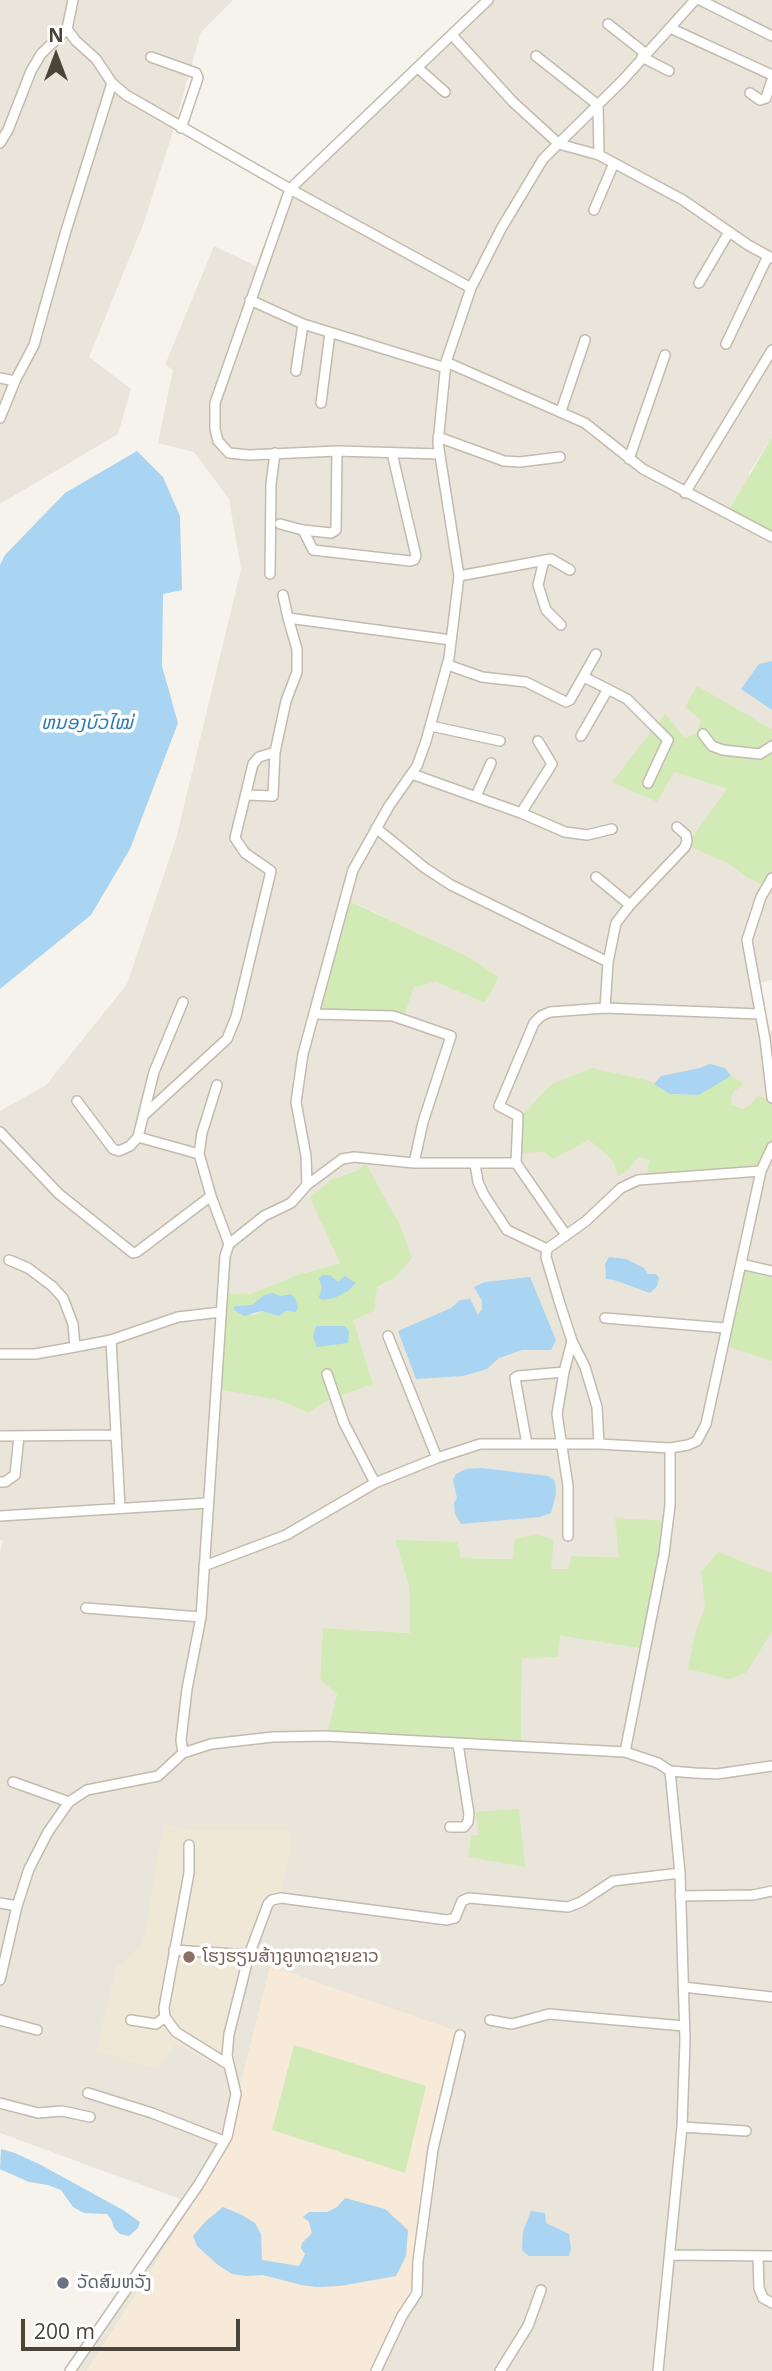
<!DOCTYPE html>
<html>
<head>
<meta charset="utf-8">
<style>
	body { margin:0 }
	#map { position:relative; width:772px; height:2371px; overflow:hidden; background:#f6f3ec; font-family:"Open Sans",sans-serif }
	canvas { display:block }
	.north { position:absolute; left:21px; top:21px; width:70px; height:70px; -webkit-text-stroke:5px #fff; paint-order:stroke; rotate:0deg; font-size:19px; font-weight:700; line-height:28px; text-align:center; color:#4b4439 }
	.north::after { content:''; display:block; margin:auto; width:24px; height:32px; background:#4b4439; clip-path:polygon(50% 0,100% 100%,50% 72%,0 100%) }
	.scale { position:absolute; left:21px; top:2319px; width:219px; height:32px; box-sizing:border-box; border:4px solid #4b4439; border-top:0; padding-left:9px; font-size:21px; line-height:24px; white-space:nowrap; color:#4b4439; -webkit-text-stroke:5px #fff; paint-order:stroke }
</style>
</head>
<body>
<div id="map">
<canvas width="772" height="2371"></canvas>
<div class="north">N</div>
<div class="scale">200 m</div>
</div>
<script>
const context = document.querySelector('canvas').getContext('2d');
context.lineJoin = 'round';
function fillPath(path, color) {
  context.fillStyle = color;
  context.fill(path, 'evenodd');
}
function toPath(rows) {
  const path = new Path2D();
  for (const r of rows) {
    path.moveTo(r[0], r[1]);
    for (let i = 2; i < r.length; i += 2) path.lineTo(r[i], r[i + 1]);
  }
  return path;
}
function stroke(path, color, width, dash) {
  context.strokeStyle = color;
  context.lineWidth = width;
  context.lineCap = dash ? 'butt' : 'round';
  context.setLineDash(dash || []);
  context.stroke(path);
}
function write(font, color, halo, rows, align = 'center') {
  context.font = font + ' "Open Sans","Noto Sans Lao",sans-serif';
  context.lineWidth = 7;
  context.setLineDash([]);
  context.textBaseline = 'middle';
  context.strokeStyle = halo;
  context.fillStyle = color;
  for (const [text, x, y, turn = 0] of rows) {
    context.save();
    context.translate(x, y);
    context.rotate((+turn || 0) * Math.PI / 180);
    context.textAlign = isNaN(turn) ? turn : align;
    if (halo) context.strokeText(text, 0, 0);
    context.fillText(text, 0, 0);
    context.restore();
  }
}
const residential = toPath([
	[0,0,233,0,201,32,171,138,143,225,89,357,131,389,118,434,0,504],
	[485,0,772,0,772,437,749,473,772,535,772,729,697,687,702,720,697,732,685,738,664,715,674,772,727,789,686,845,729,864,746,877,772,877,772,980,755,984,763,1029,772,1031,772,1100,743,1109,731,1104,731,1077,699,1095,551,1084,523,1114,517,1152,544,1152,553,1159,589,1140,613,1161,629,1169,637,1157,649,1160,646,1177,772,1147,772,2371,374,2371,418,2291,425,2187,460,2034,271,1966,222,2158,87,2371,68,2371,180,2199,0,2133,0,1552,3,1540,0,1540,0,1111,46,1085,127,984,176,839,241,569,229,499,194,452,158,443,173,370,165,365,214,246,256,266,287,186],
	[346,899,467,956,499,977,485,1003,436,982,413,988],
	[366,1165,394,1279,377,1287,352,1320,373,1384,329,1400,308,1413,287,1403,250,1393,223,1293,251,1294,297,1275,340,1263,331,1240,332,1179,357,1171],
	[395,1540,461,1558,514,1559,551,1569,568,1569,573,1556,619,1557,645,1649,559,1636,522,1658,521,1744,327,1733,337,1694,320,1678,323,1628,410,1633,409,1586]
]);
const commercial = toPath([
	[270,1966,457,2031,420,2193,413,2285,369,2371,87,2371,222,2158]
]);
const education = toPath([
	[164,1824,191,1830,290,1830,290,1854,280,1898,253,1946,228,2045,232,2074,224,2073,213,2064,176,2044,158,2070,96,2050,116,1968,143,1942]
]);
const green = toPath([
	[772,437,772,535,728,512],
	[697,686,772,729,772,877,768,887,746,877,729,864,686,845,727,789,674,772,657,802,612,782,665,714,685,738,697,732,701,720,685,707],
	[345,899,467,956,499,977,485,1003,436,982,413,988,403,1020,314,1014],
	[592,1068,650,1081,671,1094,699,1095,731,1076,744,1084,732,1093,731,1104,743,1109,750,1105,758,1096,772,1100,772,1147,761,1171,646,1178,649,1160,638,1157,629,1169,618,1176,613,1161,589,1140,553,1159,544,1152,517,1153,523,1114,551,1084],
	[366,1164,400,1225,412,1258,394,1279,377,1287,374,1311,353,1320,373,1384,329,1400,308,1413,287,1403,268,1398,217,1389,222,1293,251,1294,297,1275,340,1263,310,1198,332,1179,357,1171],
	[290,1294,279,1315,262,1311,253,1315,236,1306,252,1305,261,1300],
	[741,1264,772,1271,772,1361,722,1345],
	[615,1518,669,1521,645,1649,560,1636,557,1657,522,1658,521,1744,327,1733,337,1694,320,1679,323,1628,410,1633,409,1586,395,1540,457,1542,461,1558,513,1559,515,1539,536,1534,554,1540,551,1569,568,1569,572,1556,619,1557],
	[718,1552,772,1573,772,1631,746,1673,729,1679,688,1669,695,1634,705,1606,701,1572],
	[519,1809,525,1867,469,1857,471,1835,479,1835,476,1812],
	[294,2045,426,2086,405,2173,272,2130]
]);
const water = toPath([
	[137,451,163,477,180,516,182,590,163,594,162,666,178,723,130,849,91,915,0,989,0,565,5,555,65,493],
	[772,661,772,710,741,689,759,664],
	[710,1064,725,1068,731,1076,699,1095,670,1094,654,1084,661,1076,700,1068],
	[609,1257,626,1259,644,1268,648,1274,656,1274,659,1278,657,1286,650,1293,614,1280,606,1279,605,1264],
	[322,1275,330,1275,338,1282,345,1276,356,1283,348,1291,334,1298,322,1300,319,1297,322,1287,319,1279],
	[530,1277,556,1340,551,1350,522,1350,499,1358,487,1369,463,1376,416,1379,398,1331,451,1308,460,1300,470,1299,478,1315,482,1309,482,1301,474,1287,485,1282],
	[273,1293,280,1296,290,1294,295,1298,298,1308,296,1312,286,1311,279,1316,262,1311,244,1316,233,1309,235,1306,252,1305,264,1295],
	[316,1326,345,1326,349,1331,348,1343,317,1347,313,1337],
	[482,1468,548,1476,555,1481,556,1494,551,1513,540,1517,461,1524,455,1514,454,1503,457,1498,453,1480,456,1474,466,1469],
	[1,2149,15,2153,41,2165,123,2210,140,2222,138,2228,129,2236,120,2234,114,2228,111,2219,107,2214,84,2213,73,2207,61,2190,48,2185,29,2182,2,2170,0,2169],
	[345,2198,385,2209,408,2230,406,2256,396,2276,340,2286,317,2287,301,2285,263,2275,246,2276,232,2274,218,2265,197,2246,193,2236,206,2221,223,2207,242,2215,255,2223,261,2234,262,2260,299,2266,305,2254,301,2248,302,2243,312,2233,309,2222,303,2217,309,2212,327,2212,337,2207],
	[531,2211,545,2213,546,2223,569,2234,571,2249,569,2256,529,2256,522,2250,523,2231]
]);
const minor = toPath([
	[695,0,623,80,543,159,501,229,471,288,446,362,585,423,643,469,772,537],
	[700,0,772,36],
	[608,24,645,53],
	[670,28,772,75],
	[67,29,76,41,96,59,112,83,126,95,290,189,471,288],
	[452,35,513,102,559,144,599,155,683,200,748,245,772,258],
	[536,56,598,105,599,155],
	[151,57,196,73,198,78,181,128],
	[642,57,669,71],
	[418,68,445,92],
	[750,93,760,100,766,98,772,80],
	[0,143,8,130,31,71,41,54,67,29,73,0],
	[594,210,614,163],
	[699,283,729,232],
	[250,300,303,324,446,368],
	[726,344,768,256],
	[296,371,303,324],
	[0,378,15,381],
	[321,403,330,333],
	[561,411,585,340],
	[0,418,15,381,34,345,65,234,112,83],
	[438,437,504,461,520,462,560,457],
	[440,454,337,451,249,455,229,453,218,441,215,429,215,403,290,189,488,0],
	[629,459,665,355],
	[685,493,772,350],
	[280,524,303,530,313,550,410,561,414,560,416,556,392,453],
	[303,530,331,533,336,530,337,451],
	[544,560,538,585,546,610,561,625],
	[270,574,271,484,275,453],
	[459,576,551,559,570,570],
	[283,595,288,618,451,640],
	[448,665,482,677,526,682,566,702,570,700,596,654],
	[584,677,627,699,668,740,648,783],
	[431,726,500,741],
	[703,734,712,746,723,750,760,754,772,746],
	[581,736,608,689],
	[412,774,521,813,565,832,587,835,612,829],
	[247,795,273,796,275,752],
	[476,796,491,763],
	[521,813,552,764,538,741],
	[376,828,425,868,451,885,608,962],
	[596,877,630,905],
	[772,878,761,897,747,940,765,1039,772,1098],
	[605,1008,608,962,616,923,630,905,685,847,687,841,686,835,677,827],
	[314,1014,393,1016,451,1036,423,1122,414,1163],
	[217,1085,202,1133,199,1154,211,1196,229,1244],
	[77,1101,113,1149,119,1151,130,1146,138,1137,154,1072,183,1002],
	[143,1116,227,1039,236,1017,271,871,245,853,235,838,253,764,259,757,275,752,286,701,297,672,297,649,288,618],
	[0,1132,59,1194,133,1253,137,1252,211,1196],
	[138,1137,199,1154],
	[475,1164,478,1182,484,1195,507,1230,547,1249],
	[307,1185,342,1159,354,1157,414,1163,516,1163],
	[566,1235,516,1163,518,1116,499,1106,534,1023,541,1016,550,1012,605,1008,760,1014],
	[9,1260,28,1268,52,1286,63,1298,73,1324,75,1347],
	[741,1264,772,1271],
	[605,1318,725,1328],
	[388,1336,437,1458],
	[111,1340,120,1508],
	[0,1354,35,1354,75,1347,111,1340,178,1317,221,1312],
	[327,1374,344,1423,375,1483],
	[0,1436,115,1435],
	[527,1444,515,1378,518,1376,564,1372],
	[599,1444,597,1407,585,1367,572,1341,560,1304,546,1257,547,1249,586,1221,621,1188,638,1180,761,1171],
	[0,1482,5,1482,15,1475,19,1436],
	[0,1516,208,1503],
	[568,1536,568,1486,557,1414,564,1372,572,1341],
	[204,1566,286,1535,375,1483,437,1458,480,1444,599,1444,670,1448,688,1445,697,1441,706,1424,761,1171,772,1147],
	[86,1608,201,1617],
	[625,1752,664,1554,670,1505,670,1448],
	[183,1753,181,1740,187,1689,201,1617,225,1256,229,1244,264,1216,291,1203,307,1185,306,1156,296,1102,303,1054,345,899,353,870,389,806,417,766,426,741,449,658,459,576,438,443,446,362],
	[13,1782,69,1802],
	[450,1827,464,1827,468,1822,469,1814,458,1744],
	[189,1845,189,1873,164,2008,165,2017,176,2032,229,2065],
	[680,1896,753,1895,772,1891],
	[0,1903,17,1906],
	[174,1950,249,1955],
	[0,1980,17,1906,29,1869,48,1832,69,1802,87,1790,158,1776,183,1753,211,1744,273,1737,326,1736,625,1752,658,1763,670,1771,695,1773,717,1774,772,1766],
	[683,1987,772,1997],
	[0,2020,37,2030],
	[131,2020,156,2024,165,2017],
	[490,2020,512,2024,549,2014,684,2026],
	[88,2093,152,2113,224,2141],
	[0,2103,38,2113,62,2111,90,2117],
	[682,2127,746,2131],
	[670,2255,772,2256],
	[758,2256,759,2288,763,2298,772,2303],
	[70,2371,199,2184,227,2137,236,2094,227,2056,229,2034,249,1955,268,1904,272,1900,281,1898,447,1920,455,1918,462,1901,469,1898,568,1907,581,1902,613,1881,680,1873],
	[376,2371,402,2316,417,2293,418,2261,433,2149,460,2035],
	[500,2371,528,2326,541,2290],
	[658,2371,682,2127,685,2040,680,1873,670,1771]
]);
const markers = [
	[189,1957,7,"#8d6e63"],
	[63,2283,7,"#6b7280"]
];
const educationNames = [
	["ໂຮງຮຽນສ້າງຄູຫາດຊາຍຂາວ",203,1957]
];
const worshipNames = [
	["ວັດສົມຫວັງ",77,2283]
];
const waterNames = [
	["ຫນອງບົວໄໝ່",87,724]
];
fillPath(residential, '#eae5da');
fillPath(commercial, '#f7ead8');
fillPath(education, '#efe8d6');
fillPath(green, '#d2eab5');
fillPath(water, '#a9d4f2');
stroke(minor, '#c2bbae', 12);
stroke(minor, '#fff', 9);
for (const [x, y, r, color] of markers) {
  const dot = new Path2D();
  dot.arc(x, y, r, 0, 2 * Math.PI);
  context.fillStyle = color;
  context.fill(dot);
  stroke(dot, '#fff', 2.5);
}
write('18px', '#785e54', '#fff', educationNames, 'left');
write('18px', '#5b616d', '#fff', worshipNames, 'left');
write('italic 19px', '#2e7ab2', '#fff', waterNames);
</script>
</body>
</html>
